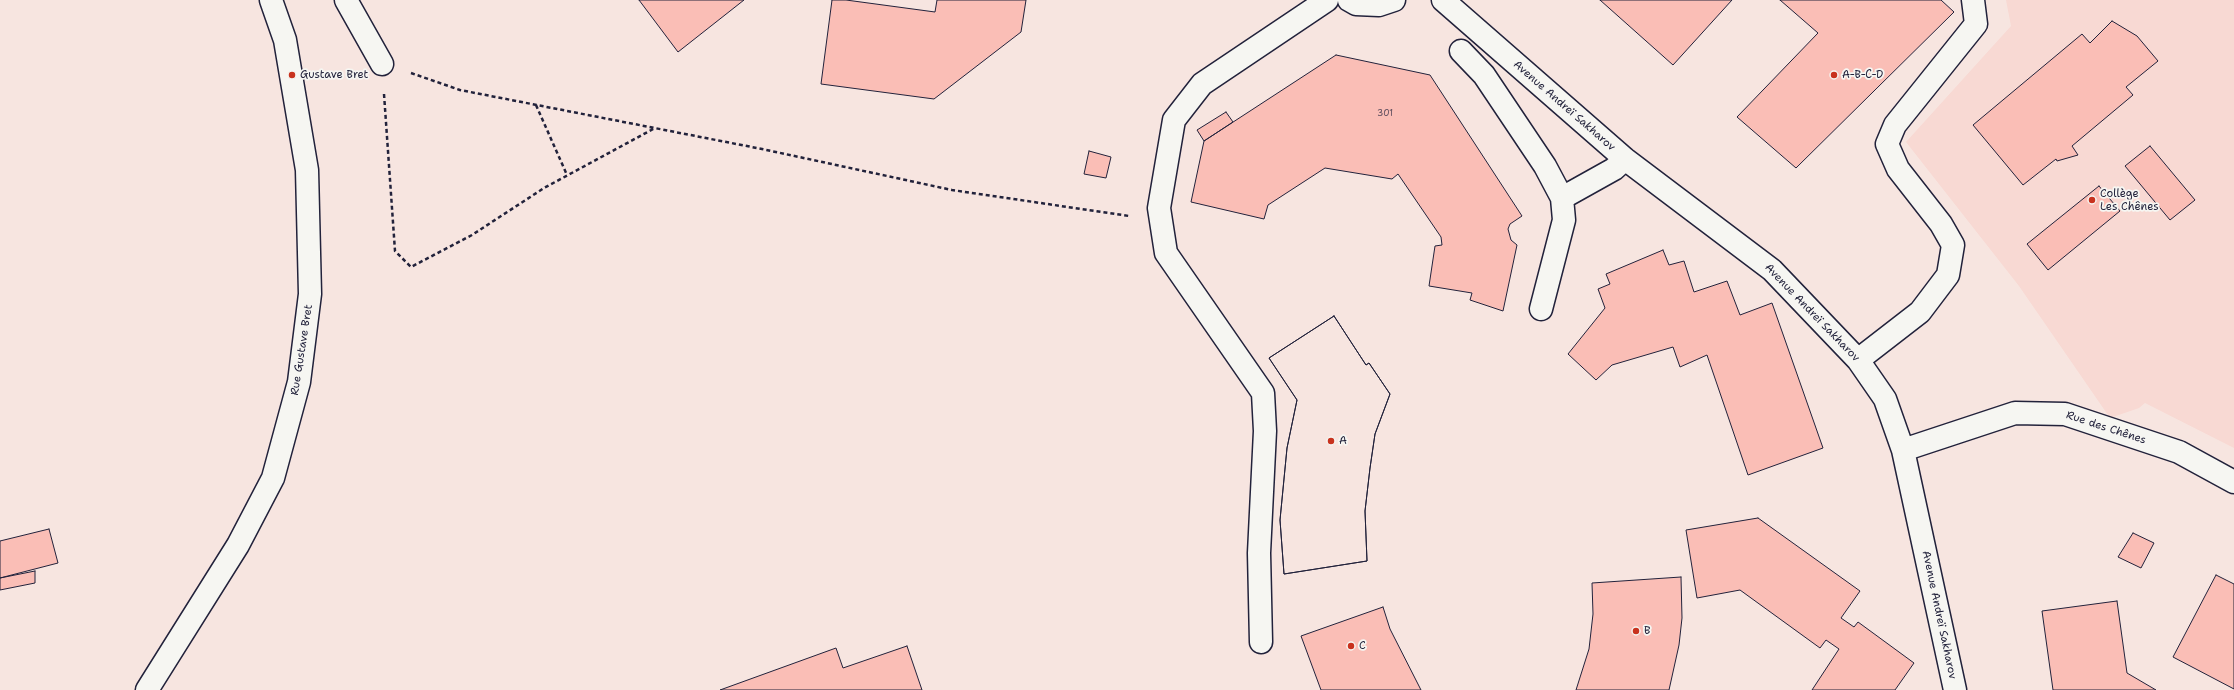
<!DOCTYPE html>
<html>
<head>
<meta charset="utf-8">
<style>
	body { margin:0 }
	canvas { display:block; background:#f7e5e0 }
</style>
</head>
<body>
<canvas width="2234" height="690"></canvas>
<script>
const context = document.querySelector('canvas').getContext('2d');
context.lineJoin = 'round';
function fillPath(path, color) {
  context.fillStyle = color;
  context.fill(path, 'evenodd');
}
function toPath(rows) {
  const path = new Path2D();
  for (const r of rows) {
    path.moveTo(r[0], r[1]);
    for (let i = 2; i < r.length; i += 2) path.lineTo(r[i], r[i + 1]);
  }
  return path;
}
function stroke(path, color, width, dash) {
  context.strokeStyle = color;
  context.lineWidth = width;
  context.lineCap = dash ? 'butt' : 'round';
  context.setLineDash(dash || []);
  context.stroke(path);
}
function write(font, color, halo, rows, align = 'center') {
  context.font = font + ' "Shantell Sans",sans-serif';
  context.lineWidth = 3.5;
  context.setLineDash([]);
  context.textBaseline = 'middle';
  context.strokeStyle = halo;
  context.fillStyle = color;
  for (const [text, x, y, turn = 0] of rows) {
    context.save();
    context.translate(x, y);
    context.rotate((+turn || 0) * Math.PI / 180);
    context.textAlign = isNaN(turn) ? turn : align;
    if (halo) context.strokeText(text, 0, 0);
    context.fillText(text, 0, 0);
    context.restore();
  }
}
const built = toPath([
	[2006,0,2234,0,2234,448,2145,403,2139,408,2110,418,2019,286,1906,142,2011,26]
]);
const building = toPath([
	[639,0,744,0,678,52,639,0],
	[832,0,846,0,935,12,937,0,1026,0,1021,32,934,99,821,84,832,0],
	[1600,0,1732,0,1673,65,1600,0],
	[1780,0,1941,0,1954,12,1796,168,1737,117,1818,33,1780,0],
	[2112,21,2137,36,2158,61,2126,87,2133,95,2072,146,2078,155,2057,161,2056,159,2023,185,1973,125,2082,34,2090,43,2112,21],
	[1336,55,1430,75,1522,216,1510,224,1508,229,1511,240,1517,245,1503,311,1470,300,1472,293,1429,286,1435,246,1442,245,1441,237,1398,174,1392,179,1325,168,1268,205,1264,219,1191,202,1204,141,1336,55],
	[1226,112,1233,122,1204,141,1197,130,1226,112],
	[2150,146,2195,200,2170,220,2125,166,2150,146],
	[1089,151,1111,157,1106,178,1084,174,1089,151],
	[2099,186,2120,211,2048,270,2027,244,2099,186],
	[1663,250,1669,265,1684,261,1694,292,1727,281,1740,315,1772,303,1823,448,1748,475,1707,355,1680,367,1673,347,1612,365,1596,380,1568,354,1605,308,1598,289,1610,284,1606,274,1663,250],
	[1334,316,1366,365,1369,363,1390,394,1375,434,1370,468,1365,511,1367,561,1284,574,1280,520,1287,448,1297,400,1269,358,1334,316],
	[1334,316,1366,365,1369,363,1390,394,1375,434,1370,468,1365,511,1367,561,1284,574,1280,520,1287,448,1297,400,1269,358,1334,316],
	[1758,518,1860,591,1841,618,1854,627,1858,622,1914,663,1895,690,1812,690,1839,649,1826,640,1820,648,1740,590,1697,598,1686,530,1758,518],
	[49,529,58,563,0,578,0,541,49,529],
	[2133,533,2154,543,2141,568,2118,557,2133,533],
	[35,571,35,583,0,590,0,578,35,571],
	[2216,575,2234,584,2234,689,2173,657,2216,575],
	[1681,577,1682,618,1679,645,1669,690,1576,690,1589,649,1593,614,1592,583,1681,577],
	[2117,601,2127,673,2156,690,2053,690,2042,611,2117,601],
	[1383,607,1390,629,1421,690,1321,690,1301,636,1383,607],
	[907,646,922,690,720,690,836,648,843,668,907,646]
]);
const path = toPath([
	[411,73,460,90,762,149,952,190,1129,216],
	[384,94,395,251,411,267,472,235,544,188,655,128],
	[536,105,567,175]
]);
const minor = toPath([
	[346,0,382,64],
	[1349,0,1356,4,1379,5,1394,0],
	[1443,0,1625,159,1772,270,1858,360,1885,399,1903,450,1955,690],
	[1461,51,1484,75,1545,166,1562,198],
	[1541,309,1564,220,1562,198,1614,169,1625,159],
	[1858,360,1920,312,1948,275,1953,245,1941,224,1898,169,1887,144,1895,125,1976,24,1973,0],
	[1903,450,2015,413,2065,414,2179,452,2234,482],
	[1261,642,1259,553,1265,431,1263,393,1166,253,1159,208,1174,120,1202,84,1327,0],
	[147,690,238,545,273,478,299,382,310,294,307,170,285,40,271,0]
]);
const markers = [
	[292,75,4,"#c8321e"],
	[1834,75,4,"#c8321e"],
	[2092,200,4,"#c8321e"],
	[1331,441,4,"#c8321e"],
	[1636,631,4,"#c8321e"],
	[1351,646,4,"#c8321e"]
];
const numberNames = [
	["301",1385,114]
];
const poiNames = [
	["Gustave Bret",300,75],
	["A-B-C-D",1842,75],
	["Collège",2100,194],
	["Les Chênes",2100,207],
	["A",1339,441],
	["B",1644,631],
	["C",1359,646]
];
const streetNames = [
	["Avenue Andreï Sakharov",1564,106,41],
	["Avenue Andreï Sakharov",1812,313,46],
	["Rue Gustave Bret",302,350,-81],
	["Rue des Chênes",2106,428,18],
	["Avenue Andreï Sakharov",1939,615,78]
];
fillPath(built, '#f8d9d3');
fillPath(building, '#fabeb6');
stroke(building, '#22223b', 1);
stroke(minor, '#22223b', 25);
stroke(path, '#22223b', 2.5, [4, 3]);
stroke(minor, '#f6f6f2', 22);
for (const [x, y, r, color] of markers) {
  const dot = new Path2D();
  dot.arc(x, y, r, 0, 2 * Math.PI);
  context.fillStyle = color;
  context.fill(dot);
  stroke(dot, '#f6f6f2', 1.5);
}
write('9px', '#58495a', null, numberNames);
write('11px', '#22223b', '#f6f6f2', poiNames, 'left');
write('11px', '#22223b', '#f6f6f2', streetNames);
</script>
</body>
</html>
